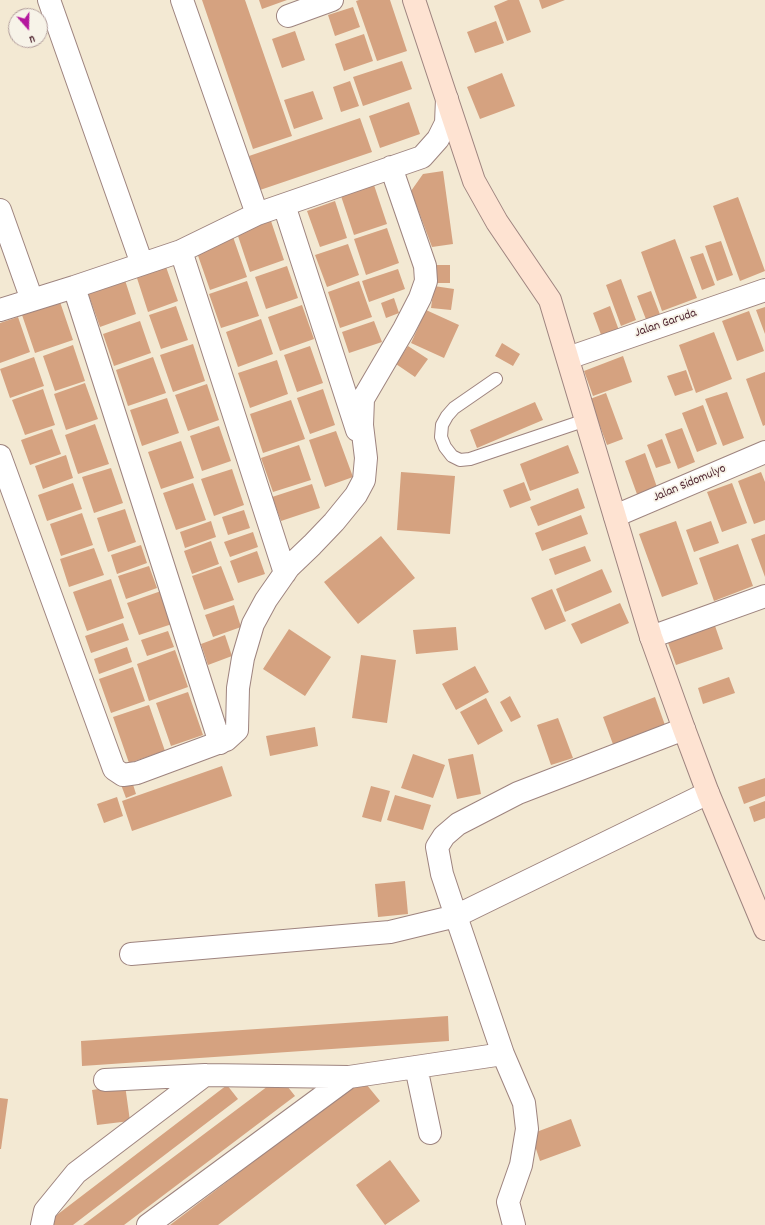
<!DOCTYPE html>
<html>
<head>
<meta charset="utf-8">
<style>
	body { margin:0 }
	#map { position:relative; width:765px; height:1225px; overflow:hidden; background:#f3e9d3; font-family:Dekko,sans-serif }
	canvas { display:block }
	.north { position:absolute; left:8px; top:8px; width:40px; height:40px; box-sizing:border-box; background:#f7f3e8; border:1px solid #b29e9c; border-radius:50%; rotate:160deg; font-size:11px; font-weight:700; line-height:16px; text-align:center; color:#4a1f2b }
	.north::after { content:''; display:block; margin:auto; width:14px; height:18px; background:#b5179e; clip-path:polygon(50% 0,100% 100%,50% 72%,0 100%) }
</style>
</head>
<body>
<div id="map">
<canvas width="765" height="1225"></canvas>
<div class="north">U</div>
</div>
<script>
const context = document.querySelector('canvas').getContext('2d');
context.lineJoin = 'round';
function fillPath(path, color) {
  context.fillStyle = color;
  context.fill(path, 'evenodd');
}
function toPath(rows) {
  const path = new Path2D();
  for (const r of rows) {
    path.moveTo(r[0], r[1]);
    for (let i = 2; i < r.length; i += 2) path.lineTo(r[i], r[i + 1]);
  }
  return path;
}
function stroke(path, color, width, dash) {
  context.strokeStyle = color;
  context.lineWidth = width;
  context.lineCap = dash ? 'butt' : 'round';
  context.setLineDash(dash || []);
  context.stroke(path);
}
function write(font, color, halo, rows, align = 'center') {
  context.font = font + ' Dekko,sans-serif';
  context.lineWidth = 3.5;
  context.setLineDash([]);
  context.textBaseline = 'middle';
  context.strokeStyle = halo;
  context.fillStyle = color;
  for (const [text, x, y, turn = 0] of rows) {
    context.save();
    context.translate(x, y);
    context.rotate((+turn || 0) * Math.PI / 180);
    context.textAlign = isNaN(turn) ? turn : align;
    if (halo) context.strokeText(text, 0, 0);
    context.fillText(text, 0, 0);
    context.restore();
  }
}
const building = toPath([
	[202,0,245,0,292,136,253,149],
	[259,0,287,0,262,9],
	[359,0,390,0,407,51,377,61,356,1],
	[508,0,519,0,531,32,507,41,494,6],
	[539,0,565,0,542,9],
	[353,7,360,27,335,36,328,15],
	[496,21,504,43,475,53,467,32],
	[295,31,305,60,282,68,272,39],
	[364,34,373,61,344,71,335,44],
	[402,61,412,89,363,106,353,77],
	[502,73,515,106,480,119,467,87],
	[350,81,359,106,341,112,333,87],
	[313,91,323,119,294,129,284,100],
	[409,102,420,134,380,148,369,116],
	[360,118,372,152,260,190,249,156],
	[443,171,453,244,432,247,411,191,423,174],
	[374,185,387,224,354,235,341,196],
	[738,197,765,271,740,281,713,206],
	[335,201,347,238,320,247,307,211],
	[271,221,284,260,250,272,237,233],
	[387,228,399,263,366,275,354,239],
	[232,234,247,277,210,290,195,247],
	[675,239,697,298,662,311,641,252],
	[721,241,733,275,717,281,705,246],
	[348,244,359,275,327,287,315,255],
	[703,253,715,285,702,290,690,257],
	[165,264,178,301,148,312,136,275],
	[437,265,450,265,450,283,436,283],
	[287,266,298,298,266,309,255,277],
	[398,269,405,289,369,302,362,281],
	[124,277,136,314,100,327,87,290],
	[621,279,636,320,621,326,606,285],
	[247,281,259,316,221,328,209,294],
	[359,281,372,317,340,328,328,292],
	[434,286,454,289,451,310,431,308],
	[651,291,661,317,647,322,637,296],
	[394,298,399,313,386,318,381,303],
	[59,299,73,340,35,353,21,312],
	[302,305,314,339,280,351,268,317],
	[176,306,188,340,161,349,149,315],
	[610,306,620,333,603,340,593,313],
	[765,307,765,334,756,310],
	[426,310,459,325,444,358,411,343],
	[749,311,764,351,737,361,722,321],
	[18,317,30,352,0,363,0,323],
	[261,319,273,354,238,367,226,332],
	[140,321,151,353,114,366,103,334],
	[374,321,382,342,349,353,342,332],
	[714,332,732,379,696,393,679,345],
	[502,343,520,354,513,366,495,356],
	[193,344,205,381,173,392,160,355],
	[73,345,85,381,55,391,43,356],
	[310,346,323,383,297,392,284,355],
	[408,346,428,359,415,377,396,364],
	[623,356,632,382,593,396,584,371],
	[34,357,44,386,10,398,0,369],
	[153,357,166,393,128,406,116,370],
	[277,360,288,394,250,408,238,373],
	[686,370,693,390,675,396,667,376],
	[765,372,765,425,763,426,746,379],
	[85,383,98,419,66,430,54,394],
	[207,384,219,420,188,431,175,395],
	[43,389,55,425,25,435,12,400],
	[323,389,335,425,310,434,297,398],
	[727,392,744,438,723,446,705,399],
	[606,393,623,439,607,445,590,399],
	[167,398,179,433,142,446,130,410],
	[291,400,305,439,263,453,250,414],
	[535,402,543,420,477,448,470,430],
	[703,405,717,444,697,452,682,413],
	[95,424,109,464,78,474,65,435],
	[219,426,231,461,202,471,190,436],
	[682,428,695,462,678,469,665,434],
	[52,429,61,454,30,465,21,440],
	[336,431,353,477,325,487,309,440],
	[662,439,671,463,656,468,647,445],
	[181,441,194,478,161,489,148,452],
	[299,445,311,480,273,492,261,458],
	[568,445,579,473,530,491,520,464],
	[645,453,658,490,638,497,625,461],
	[66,455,73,478,43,489,35,466],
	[111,468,123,503,94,513,82,477],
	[232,469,244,505,214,516,201,479],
	[401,472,455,476,450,534,397,530],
	[761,472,765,482,765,520,754,524,738,481],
	[524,482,531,500,510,508,503,490],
	[73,483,82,509,47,521,38,495],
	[193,483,206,520,176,530,163,493],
	[732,483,747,523,722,532,707,492],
	[312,484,320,508,281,521,272,497],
	[578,488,585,508,538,526,530,507],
	[125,509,136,542,108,552,97,518],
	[244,510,250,528,228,535,222,517],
	[82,513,93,545,61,556,50,524],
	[581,515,588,534,542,551,535,533],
	[211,521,216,537,185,548,180,532],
	[676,521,698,584,662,597,639,534],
	[711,521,719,543,694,552,686,530],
	[253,532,258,547,230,557,224,542],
	[765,534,765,577,751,539],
	[381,536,415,578,358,624,324,582],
	[211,541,219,564,192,574,184,551],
	[738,544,753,586,714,601,699,558],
	[141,545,147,563,117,574,111,555],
	[585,546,591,561,555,575,549,559],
	[94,548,104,575,69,587,60,559],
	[257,551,265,574,238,583,230,561],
	[149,566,157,588,126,599,118,576],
	[221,566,234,600,204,610,192,576],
	[602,569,612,592,565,612,556,589],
	[111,579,124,618,87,631,73,592],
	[552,589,566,621,545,630,531,598],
	[161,591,172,624,139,635,127,603],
	[620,603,629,623,581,644,571,624],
	[234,605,241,627,213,637,205,615],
	[123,623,129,640,91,653,85,636],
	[714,623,723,649,676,665,667,640],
	[456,627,458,650,416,654,413,630],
	[289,629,331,657,305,696,263,669],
	[168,631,174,647,147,656,141,640],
	[225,635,232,656,208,665,201,644],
	[127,647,132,662,99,674,94,659],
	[175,650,188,687,149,701,137,664],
	[361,655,396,660,387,723,352,718],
	[475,666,489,692,456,710,442,684],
	[133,667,145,701,111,713,99,679],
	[729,677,735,693,703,704,698,688],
	[188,692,203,735,171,746,156,703],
	[510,696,521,717,511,722,500,702],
	[655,697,666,728,614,747,603,717],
	[486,698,503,731,478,745,460,712],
	[149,705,165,751,129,763,113,717],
	[558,718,573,758,551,765,537,725],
	[315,727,318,746,270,756,266,736],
	[413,754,445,765,433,798,401,788],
	[473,754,481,794,457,799,448,759],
	[222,766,232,796,132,831,122,801],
	[131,778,136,794,126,798,120,782],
	[765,778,765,796,744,804,738,787],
	[371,786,390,791,381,822,362,817],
	[395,795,431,805,423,830,387,820],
	[117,797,123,816,104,823,97,804],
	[765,801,765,818,754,822,749,807],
	[405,881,408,914,378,917,375,884],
	[448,1016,449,1041,82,1066,81,1041],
	[280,1077,295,1096,124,1225,83,1225],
	[362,1079,380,1101,218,1225,170,1225],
	[125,1085,130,1121,97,1125,92,1090],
	[227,1085,238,1099,73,1225,46,1225,45,1224],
	[0,1098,8,1099,1,1149,0,1149],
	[571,1119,581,1146,540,1161,531,1134],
	[390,1160,420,1201,385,1225,356,1185]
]);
const lane = toPath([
	[496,379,454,408,447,416,442,425,441,437,445,447,452,456,460,460,470,459,586,420]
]);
const street = toPath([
	[49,0,142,264],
	[182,0,257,214],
	[288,16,332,0],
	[284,205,357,430],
	[0,210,32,300],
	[181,251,285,573],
	[74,287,220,743],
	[0,310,74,287,181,251,257,214,422,157,438,139,446,123,447,99],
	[568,358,765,290],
	[0,456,114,769,123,775,137,773,226,740,237,730,238,688,243,658,253,624,266,600,289,567,312,545,334,522,356,495,364,480,366,458,362,425,363,399,404,329,420,298,426,281,425,266,391,167],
	[615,516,765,452],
	[651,637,765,596],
	[131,954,390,932,456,916,708,793],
	[416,1067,430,1133],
	[105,1080,205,1075,349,1077,503,1054],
	[42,1225,45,1211,76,1173,205,1075],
	[148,1225,349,1077],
	[514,1225,508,1202,521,1165,527,1129,524,1103,503,1054,456,916,442,874,437,847,444,836,458,824,518,793,684,729]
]);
const secondary = toPath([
	[414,0,474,181,497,222,550,300,651,637,684,729,708,793,765,929]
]);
const streetNames = [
	["Jalan Garuda",666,324,-19],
	["Jalan Sidomulyo",690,484,-23]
];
fillPath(building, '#d5a280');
stroke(lane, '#9e847f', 14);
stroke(street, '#9e847f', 24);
stroke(secondary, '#9e847f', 24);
stroke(lane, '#fff', 12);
stroke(street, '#fff', 22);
stroke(secondary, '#fee3d2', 22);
write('13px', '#4a1f2b', '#f7f3e8', streetNames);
</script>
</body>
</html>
